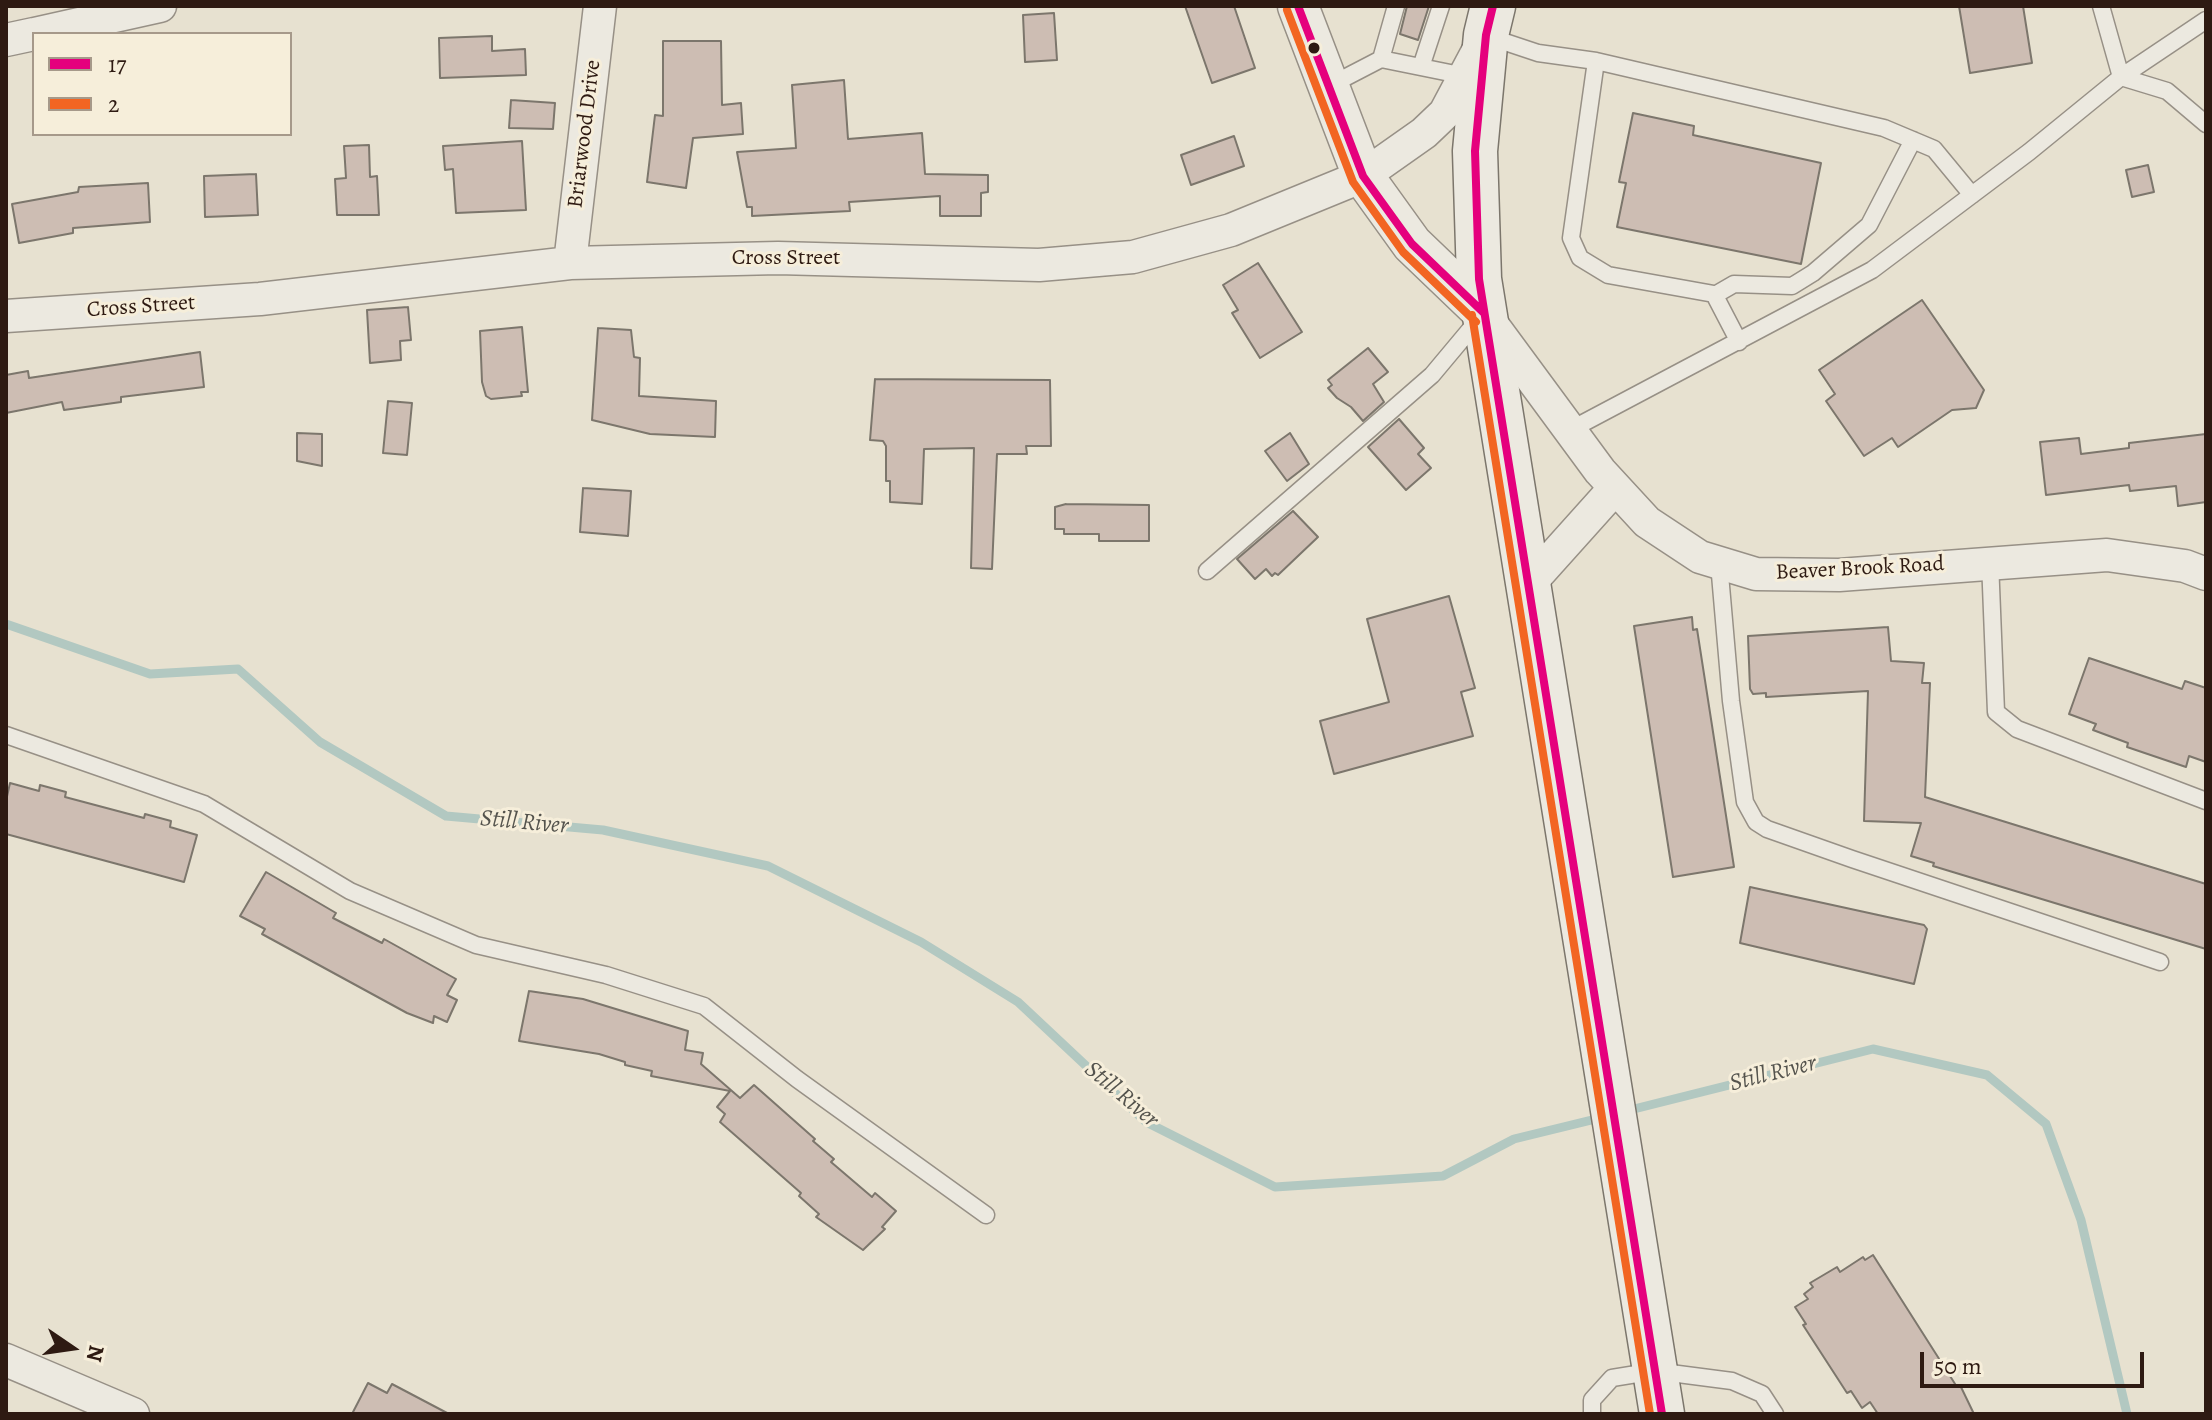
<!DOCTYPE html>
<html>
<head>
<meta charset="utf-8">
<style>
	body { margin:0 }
	#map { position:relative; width:2212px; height:1420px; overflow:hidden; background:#e7e1d0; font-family:Alegreya,serif }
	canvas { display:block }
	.frame { position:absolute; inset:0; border:8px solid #2e1a12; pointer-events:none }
	.legend { position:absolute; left:32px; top:32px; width:260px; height:104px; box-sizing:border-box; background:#f6eeda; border:2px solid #a6998a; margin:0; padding:10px 14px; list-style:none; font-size:24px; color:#2e1a12 }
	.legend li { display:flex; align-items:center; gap:16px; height:40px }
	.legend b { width:40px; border:2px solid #a6998a }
	.north { position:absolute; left:32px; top:1308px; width:80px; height:80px; -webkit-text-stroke:6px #f6eeda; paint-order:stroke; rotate:103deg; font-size:22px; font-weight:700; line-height:32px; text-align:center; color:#2e1a12 }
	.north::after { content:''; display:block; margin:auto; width:28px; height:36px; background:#2e1a12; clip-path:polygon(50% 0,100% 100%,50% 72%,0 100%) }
	.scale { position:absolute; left:1920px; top:1352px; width:224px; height:36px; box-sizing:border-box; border:4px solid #2e1a12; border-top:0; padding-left:10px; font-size:24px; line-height:28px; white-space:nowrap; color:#2e1a12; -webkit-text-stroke:6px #f6eeda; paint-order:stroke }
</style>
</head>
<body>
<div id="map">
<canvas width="2212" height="1420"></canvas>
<div class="frame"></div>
<ul class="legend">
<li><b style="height:10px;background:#e5007d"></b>17</li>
<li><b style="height:10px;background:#f26522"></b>2</li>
</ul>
<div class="north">N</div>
<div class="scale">50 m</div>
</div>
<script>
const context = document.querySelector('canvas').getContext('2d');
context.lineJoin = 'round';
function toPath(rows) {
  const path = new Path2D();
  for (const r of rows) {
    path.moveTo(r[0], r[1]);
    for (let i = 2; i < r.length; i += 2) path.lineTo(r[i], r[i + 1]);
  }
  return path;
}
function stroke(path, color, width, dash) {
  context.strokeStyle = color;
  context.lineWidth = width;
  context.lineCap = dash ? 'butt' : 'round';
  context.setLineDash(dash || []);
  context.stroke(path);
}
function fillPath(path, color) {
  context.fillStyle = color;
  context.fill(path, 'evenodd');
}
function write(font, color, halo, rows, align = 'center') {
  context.font = font + ' Alegreya,serif';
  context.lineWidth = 6;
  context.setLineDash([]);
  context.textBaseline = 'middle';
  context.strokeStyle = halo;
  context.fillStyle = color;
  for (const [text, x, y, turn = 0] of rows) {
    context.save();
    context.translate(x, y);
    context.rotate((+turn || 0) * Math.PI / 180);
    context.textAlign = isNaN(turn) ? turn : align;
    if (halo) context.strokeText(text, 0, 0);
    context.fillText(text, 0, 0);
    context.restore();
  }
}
const stream = toPath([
	[6,624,150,674,238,669,320,742,446,816,603,830,768,866,921,942,1018,1002,1146,1122,1275,1187,1443,1176,1514,1139,1604,1117],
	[1626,1111,1873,1049,1987,1075,2046,1124,2081,1220,2127,1414]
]);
const building = toPath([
	[1185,6,1234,6,1255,68,1212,83,1185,6],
	[1407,6,1429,6,1418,40,1400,34,1407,6],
	[1959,6,2023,6,2032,63,1970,73,1959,6],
	[1054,13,1057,60,1025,62,1023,15,1054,13],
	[492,36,492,51,525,49,526,75,440,78,439,38,492,36],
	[663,41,721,41,722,105,741,103,743,134,693,138,686,188,647,182,655,115,663,116,663,41],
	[844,80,848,139,922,133,925,174,988,175,988,192,981,193,981,216,940,216,940,196,849,202,850,211,752,216,752,207,747,207,737,152,796,148,792,85,844,80],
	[511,100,555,103,553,129,509,128,511,100],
	[1633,113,1694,126,1693,135,1821,163,1801,264,1617,227,1626,183,1619,182,1633,113],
	[1234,136,1244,166,1191,185,1181,155,1234,136],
	[522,141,526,210,456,213,453,169,445,170,443,146,522,141],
	[369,145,370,177,377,176,379,215,337,215,335,179,346,178,344,146,369,145],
	[2148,165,2154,192,2132,197,2126,170,2148,165],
	[256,174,258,215,205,217,204,176,256,174],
	[148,183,150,222,73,228,73,233,19,243,12,204,78,192,79,187,148,183],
	[1258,263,1302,332,1260,358,1232,313,1238,310,1223,285,1258,263],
	[1922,300,1984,390,1976,408,1952,410,1898,447,1892,438,1864,456,1826,401,1835,394,1819,370,1922,300],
	[408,307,411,340,400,341,401,360,370,363,367,310,408,307],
	[522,327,528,392,521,392,522,396,491,399,486,396,482,382,480,331,522,327],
	[598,328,631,330,634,357,640,358,639,396,716,401,715,437,650,434,592,420,598,328],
	[1368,348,1388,372,1373,384,1384,402,1363,421,1351,407,1337,398,1328,388,1332,385,1328,380,1368,348],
	[200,352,204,387,121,397,121,402,64,410,62,402,6,413,6,375,28,371,29,378,200,352],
	[875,379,1050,380,1051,446,1026,446,1027,454,997,454,992,569,971,568,974,448,924,449,922,504,890,502,890,481,886,481,886,446,883,441,870,440,875,379],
	[388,401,412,403,407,455,383,453,388,401],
	[1399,419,1424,448,1418,454,1431,468,1406,490,1368,447,1399,419],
	[297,433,322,434,322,466,297,461,297,433],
	[1290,433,1309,464,1287,481,1265,451,1290,433],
	[2206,434,2206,502,2178,506,2176,486,2130,491,2129,485,2046,495,2040,442,2079,438,2081,454,2129,448,2129,443,2206,434],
	[583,488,631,491,628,536,580,532,583,488],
	[1066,504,1149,505,1149,541,1099,541,1099,534,1064,534,1064,529,1055,529,1055,507,1066,504],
	[1293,511,1318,537,1278,575,1275,573,1272,576,1266,569,1255,579,1237,559,1293,511],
	[1449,596,1475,688,1461,692,1473,736,1334,774,1320,721,1389,702,1367,619,1449,596],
	[1692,617,1693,630,1697,629,1734,867,1673,877,1634,626,1692,617],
	[1888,627,1891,661,1924,663,1922,683,1930,683,1925,797,2206,884,2206,949,1933,866,1934,863,1911,856,1921,823,1864,821,1868,691,1766,697,1766,693,1753,694,1750,689,1748,636,1888,627],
	[2089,658,2182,689,2185,681,2206,688,2206,762,2189,756,2186,767,2127,747,2128,743,2093,730,2096,724,2069,714,2089,658],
	[10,783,39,791,40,785,66,792,65,797,144,818,145,814,171,821,170,827,197,835,184,882,6,834,6,801,10,783],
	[266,872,336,913,333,918,382,943,384,939,456,979,447,995,457,1000,447,1022,434,1016,433,1023,407,1013,262,934,265,929,240,916,266,872],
	[1750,887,1924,925,1927,929,1914,984,1740,943,1750,887],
	[529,991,583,999,688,1031,685,1050,703,1053,701,1064,740,1098,754,1085,815,1139,813,1141,834,1159,831,1162,872,1197,875,1193,896,1211,882,1227,885,1229,863,1250,816,1217,819,1214,799,1196,801,1193,720,1122,725,1114,717,1107,730,1091,651,1076,652,1071,625,1065,625,1062,599,1054,519,1041,529,991],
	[1873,1255,1957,1387,1960,1385,1974,1414,1878,1414,1870,1402,1862,1408,1851,1391,1847,1393,1803,1325,1806,1324,1795,1307,1808,1299,1804,1294,1813,1287,1810,1283,1837,1267,1840,1272,1863,1257,1865,1260,1873,1255],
	[368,1383,387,1393,392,1384,449,1414,352,1414,368,1383]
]);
const service = toPath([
	[1396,6,1381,59,1465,76],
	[2101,6,2121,77,2206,20],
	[1487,36,1538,53,1596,61,1884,128,1934,149,1972,195],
	[1596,61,1571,238,1580,258,1608,275,1714,294,1739,342],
	[1421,67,1441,6],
	[1329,86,1381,59],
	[1715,295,1734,284,1792,286,1813,273,1869,225,1913,140],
	[1570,430,1872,270,2029,152,2121,77,2167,91,2206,124],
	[1990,561,1996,712,2017,729,2206,801],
	[1719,563,1731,701,1745,802,1756,822,1767,829,1852,859,2160,962],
	[1207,571,1432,375,1478,320],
	[6,735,204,804,350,891,476,945,606,975,704,1006,797,1079,986,1215],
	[1592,1414,1592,1400,1612,1378,1655,1371,1732,1381,1762,1394,1775,1414]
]);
const minor = toPath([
	[34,34,160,6],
	[6,40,34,34],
	[570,263,600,6],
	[6,316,260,299,570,263,778,258,1039,265,1133,257,1231,230,1363,176,1424,133,1445,113,1479,49],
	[1488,319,1600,471,1647,522,1700,557,1756,574,1839,575,2107,555,2185,566,2206,574],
	[1528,585,1615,488],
	[6,1360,133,1414]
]);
const tertiary = toPath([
	[1298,6,1363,176,1412,244,1484,313]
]);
const secondary = toPath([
	[1493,6,1486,35,1475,151,1479,279,1662,1414]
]);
const bus1 = toPath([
	[1298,6,1363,176,1412,244,1484,313],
	[1493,6,1486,35,1475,151,1479,279,1662,1414]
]);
const bus2 = toPath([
	[1287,10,1353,182,1403,252,1476,322],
	[1472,315,1650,1414]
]);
const markers = [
	[1314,48,7,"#2e1a12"]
];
const streetNames = [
	["Briarwood Drive",585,134,-83],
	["Cross Street",786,259],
	["Cross Street",141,307,-4],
	["Beaver Brook Road",1860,569,-3]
];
const waterNames = [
	["Still River",524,823,5],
	["Still River",1773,1074,-14],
	["Still River",1121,1095,40]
];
stroke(stream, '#b2c8c1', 9);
fillPath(building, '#cdbdb3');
stroke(building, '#7c766c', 2);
stroke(service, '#979086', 19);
stroke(minor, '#979086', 35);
stroke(tertiary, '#979086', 43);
stroke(secondary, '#7c766c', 47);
stroke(service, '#ece9e0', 16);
stroke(minor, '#ece9e0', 32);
stroke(tertiary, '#ece9e0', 40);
stroke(secondary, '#ece9e0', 44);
stroke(bus1, '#e5007d', 8);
stroke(bus2, '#f26522', 8);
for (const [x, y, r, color] of markers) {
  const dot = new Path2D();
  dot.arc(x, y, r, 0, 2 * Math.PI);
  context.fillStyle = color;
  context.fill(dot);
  stroke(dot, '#f6eeda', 3);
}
write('22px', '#2e1a12', '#f6eeda', streetNames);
write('italic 24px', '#54534d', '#f6eeda', waterNames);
</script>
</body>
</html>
